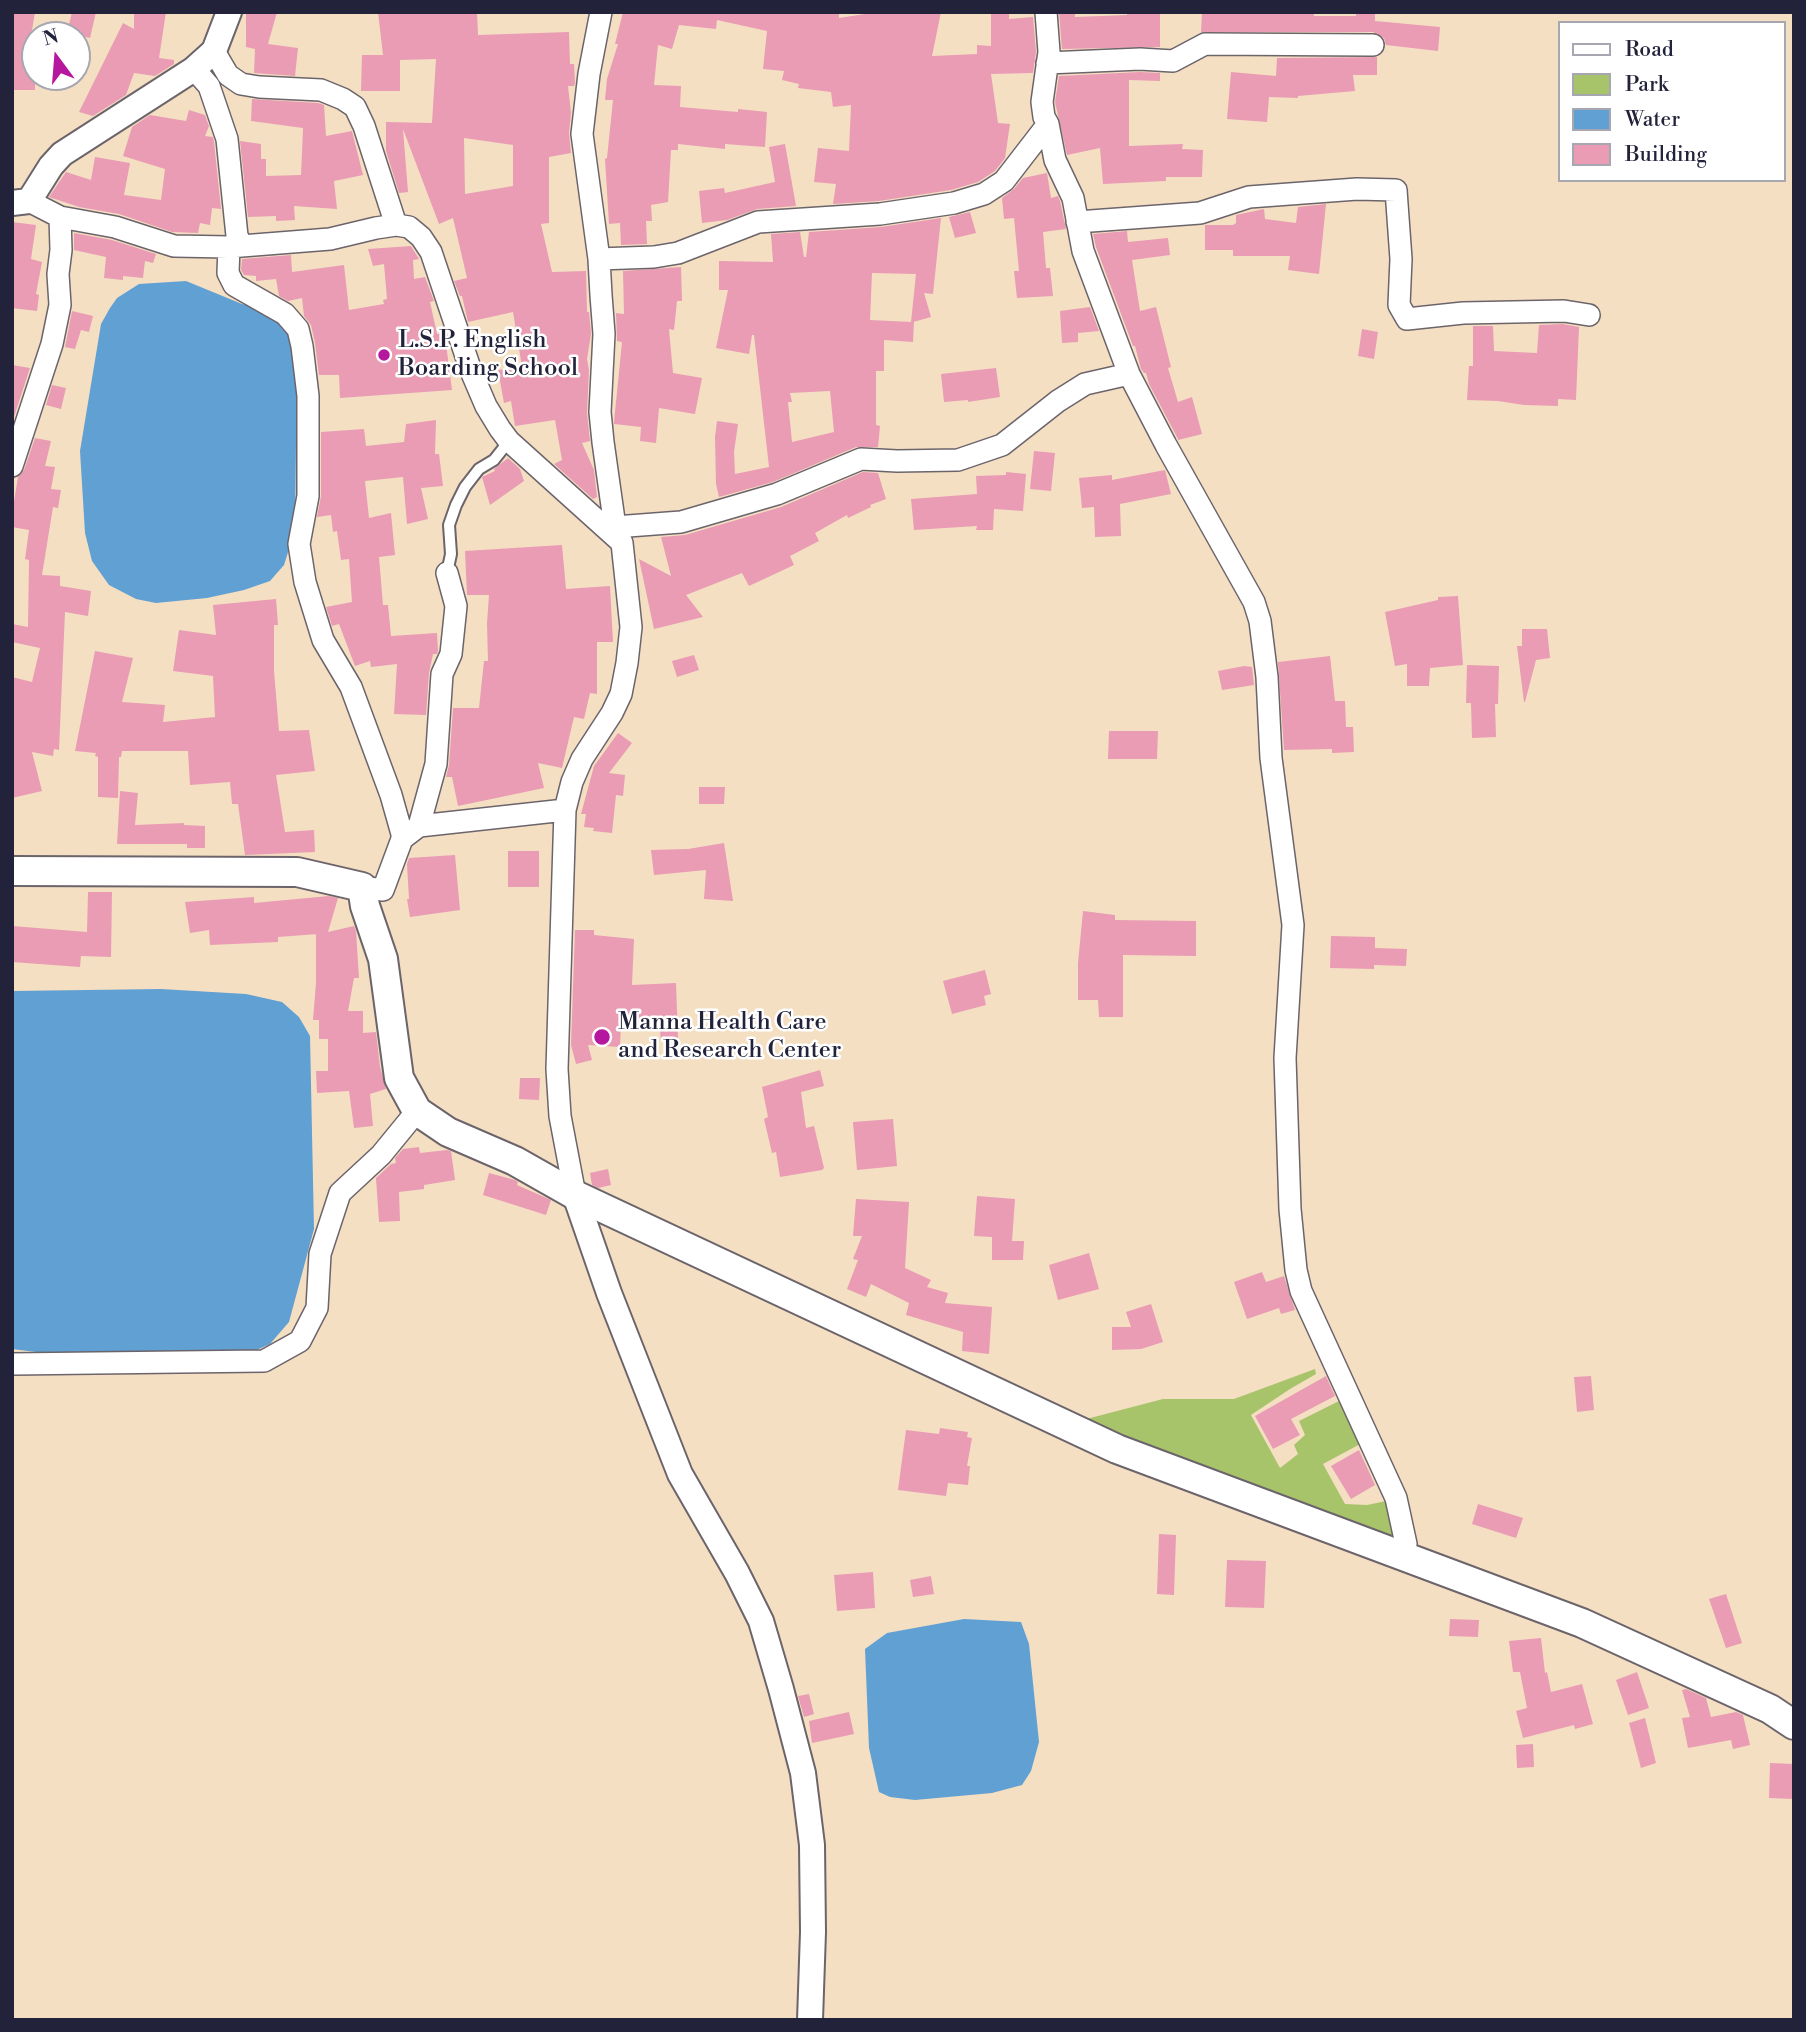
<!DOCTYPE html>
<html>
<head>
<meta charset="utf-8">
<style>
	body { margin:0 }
	#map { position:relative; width:1806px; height:2032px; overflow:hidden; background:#f4dfc3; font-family:"Libre Bodoni",serif }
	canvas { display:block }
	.frame { position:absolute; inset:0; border:14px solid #22223b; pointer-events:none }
	.legend { position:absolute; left:1558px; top:21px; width:228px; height:161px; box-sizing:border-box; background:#fff; border:2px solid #a7a7b1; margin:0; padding:9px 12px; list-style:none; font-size:21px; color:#22223b }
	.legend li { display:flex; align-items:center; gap:14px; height:35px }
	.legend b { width:35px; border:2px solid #a7a7b1 }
	.north { position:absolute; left:21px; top:21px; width:70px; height:70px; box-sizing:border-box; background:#fff; border:2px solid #a7a7b1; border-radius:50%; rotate:344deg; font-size:19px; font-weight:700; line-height:28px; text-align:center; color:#22223b }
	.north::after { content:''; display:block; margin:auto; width:24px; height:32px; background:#b5179e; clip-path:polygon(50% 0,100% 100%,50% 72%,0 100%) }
</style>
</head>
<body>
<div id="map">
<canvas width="1806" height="2032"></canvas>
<div class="frame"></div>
<ul class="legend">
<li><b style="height:9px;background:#fff"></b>Road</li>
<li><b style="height:19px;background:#a8c46a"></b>Park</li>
<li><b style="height:19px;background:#61a0d3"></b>Water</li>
<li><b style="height:19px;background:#e99cb4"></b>Building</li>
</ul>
<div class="north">N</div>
</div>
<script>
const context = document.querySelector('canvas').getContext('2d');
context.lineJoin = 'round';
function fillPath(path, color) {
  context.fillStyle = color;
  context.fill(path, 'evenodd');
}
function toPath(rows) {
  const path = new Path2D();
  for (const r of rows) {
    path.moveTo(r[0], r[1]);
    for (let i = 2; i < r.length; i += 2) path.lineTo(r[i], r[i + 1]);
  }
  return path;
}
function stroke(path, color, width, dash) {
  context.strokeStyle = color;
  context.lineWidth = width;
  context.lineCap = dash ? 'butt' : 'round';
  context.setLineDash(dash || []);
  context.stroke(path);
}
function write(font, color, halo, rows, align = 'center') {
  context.font = font + ' "Libre Bodoni",serif';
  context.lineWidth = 5;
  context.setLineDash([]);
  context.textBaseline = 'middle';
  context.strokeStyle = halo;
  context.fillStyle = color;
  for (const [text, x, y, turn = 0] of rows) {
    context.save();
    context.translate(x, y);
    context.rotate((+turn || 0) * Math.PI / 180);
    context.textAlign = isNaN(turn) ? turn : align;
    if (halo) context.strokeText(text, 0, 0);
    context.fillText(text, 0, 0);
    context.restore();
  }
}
const green = toPath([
	[1315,1369,1316,1374,1290,1389,1251,1415,1280,1468,1298,1454,1294,1445,1305,1435,1299,1421,1339,1401,1364,1442,1323,1464,1345,1504,1367,1505,1400,1498,1397,1533,1387,1542,1075,1422,1163,1399,1234,1399]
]);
const water = toPath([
	[186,281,242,304,266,308,288,329,297,362,295,530,284,565,270,581,244,590,207,598,156,603,136,599,109,585,92,561,85,533,80,451,101,324,110,308,117,298,139,284],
	[161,989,246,994,282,1002,299,1017,310,1036,314,1229,289,1322,270,1344,250,1353,52,1354,12,1349,12,991],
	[964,1619,1021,1622,1029,1644,1039,1742,1031,1771,1022,1785,992,1793,915,1800,890,1797,879,1792,869,1748,865,1649,887,1633]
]);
const building = toPath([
	[12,12,35,12,26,66,35,66,35,90,12,90],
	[72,12,96,12,90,38,67,33],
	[134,12,166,12,159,58,174,60,174,64,155,76,134,73,126,95,93,116,79,112,123,23,134,29],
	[246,12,277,12,268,44,298,48,295,76,254,73,255,49,246,47],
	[378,12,477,12,478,35,569,32,570,64,574,64,575,83,574,86,568,86,571,113,569,133,571,153,549,157,549,223,541,224,552,272,586,271,587,312,589,312,591,334,587,359,589,370,587,413,590,441,582,443,594,470,597,497,593,499,554,464,562,460,555,420,515,426,511,401,504,403,498,370,522,367,513,312,468,322,462,296,460,296,454,281,467,278,453,218,439,224,403,129,408,192,399,193,386,151,386,122,432,123,436,59,400,60,400,91,361,91,362,55,383,55],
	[464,138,513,145,513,186,465,194],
	[623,12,839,12,839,18,878,12,941,12,932,56,977,54,977,45,991,46,991,12,1009,12,1009,19,1033,17,1036,52,1033,73,991,74,998,123,1010,124,1005,158,995,171,978,182,951,190,879,201,833,204,836,184,814,182,818,148,849,151,851,105,833,107,831,92,798,88,799,84,782,80,784,71,763,69,767,31,717,20,716,29,679,25,672,49,658,45,654,85,681,86,680,107,738,112,738,109,767,112,765,147,725,144,725,149,678,144,678,150,671,150,668,202,651,205,652,221,646,221,647,244,621,245,620,223,609,224,605,159,607,158,613,100,605,100,607,79,618,44,615,44],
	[1059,12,1075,12,1075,17,1127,15,1127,12,1160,12,1160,47,1062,49],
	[1202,12,1314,12,1314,16,1356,16,1356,12,1375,12,1375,21,1440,27,1438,51,1386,45,1384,38,1373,32,1201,32],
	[1377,57,1377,75,1353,75,1355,91,1298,96,1298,98,1269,97,1267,122,1227,119,1231,72,1276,76,1277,58],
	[1140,72,1160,73,1160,81,1129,80,1129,146,1183,144,1182,149,1203,150,1202,177,1166,177,1166,181,1103,184,1100,148,1067,155,1055,102,1059,76],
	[252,99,318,103,324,105,326,136,352,131,363,175,334,181,337,209,294,206,295,220,276,221,276,216,248,217,240,141,261,144,261,159,266,159,266,176,301,175,303,128,251,121],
	[189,110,205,115,209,126,205,136,213,137,214,142,221,209,212,208,210,225,200,223,198,233,172,232,119,214,79,207,49,197,66,172,91,180,95,157,130,163,124,195,161,200,165,169,123,156,132,127,150,115,186,121],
	[785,144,796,206,757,209,727,220,702,223,699,191,724,188,725,193,775,182,769,147],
	[1047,173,1051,198,1058,196,1060,201,1066,229,1043,232,1046,268,1050,268,1053,296,1017,298,1014,271,1019,271,1014,218,1004,219,1002,198,1014,189,1023,178],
	[1326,204,1319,274,1288,270,1290,256,1233,256,1233,250,1205,250,1205,225,1233,225,1236,223,1236,215,1264,209,1265,219,1296,223,1298,207],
	[970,212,976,233,955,238,949,217],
	[941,218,933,294,924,293,931,317,913,322,914,322,913,342,884,340,884,371,876,371,876,425,880,426,878,447,856,447,773,482,719,497,716,484,715,437,717,421,738,424,734,452,735,474,769,467,754,335,752,335,749,354,716,348,728,290,719,290,719,261,773,262,771,234,800,232,804,257,806,257,809,232,881,227],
	[872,273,916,274,911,322,870,320],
	[830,391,834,432,792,442,788,402,792,402,790,393],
	[12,222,36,225,31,259,42,262,36,294,39,295,37,311,12,308],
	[1127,231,1128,242,1168,238,1170,255,1132,260,1140,311,1156,307,1171,367,1168,368,1178,402,1192,397,1202,434,1178,440,1178,439,1149,384,1146,373,1144,373,1141,369,1135,346,1133,346,1096,247,1093,234],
	[74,233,112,240,156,254,153,263,145,261,143,278,123,276,123,280,104,278,106,257,74,250],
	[411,246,419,259,413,260,414,279,425,277,434,301,430,302,437,334,445,333,445,336,452,390,340,398,339,375,319,375,315,343,311,325,304,316,302,298,288,301,279,296,276,279,256,281,256,276,244,275,241,270,242,259,291,255,292,272,344,265,349,310,384,304,383,300,387,299,384,264,373,266,368,249],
	[681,267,682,301,677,301,674,330,669,329,673,373,702,378,695,414,659,408,656,443,640,441,641,427,614,424,614,422,622,342,617,341,616,313,624,314,623,271],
	[1090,307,1099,331,1078,333,1078,342,1062,343,1060,311],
	[72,311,93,316,89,332,81,330,75,349,65,347],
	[1563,324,1579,327,1576,400,1558,399,1558,406,1524,405,1498,401,1467,400,1469,366,1473,366,1473,326,1493,326,1494,351,1537,353,1539,325],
	[1362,329,1378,332,1374,359,1358,356],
	[12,365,30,368,12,423],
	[996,368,1000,397,968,402,968,400,944,402,941,374],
	[52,385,66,388,61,409,46,405],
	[436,420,435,454,439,454,443,486,421,488,428,519,407,524,403,477,365,481,369,518,391,513,395,555,379,557,383,605,388,605,391,636,437,633,438,651,437,654,433,654,429,673,426,715,394,714,397,664,371,667,370,661,355,666,339,624,332,626,326,607,352,602,349,559,341,560,337,531,333,532,331,515,317,517,321,496,321,432,364,429,366,446,404,442,406,424],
	[35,438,51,441,45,466,55,467,51,489,61,490,58,508,53,507,42,575,60,576,60,586,91,591,88,616,65,612,59,750,54,749,53,756,32,752,42,791,12,798,12,677,32,682,40,648,12,642,12,624,28,627,29,560,25,559,29,530,12,527,12,514,18,477,24,470],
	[1034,451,1055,453,1051,491,1030,489],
	[508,458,520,469,524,481,490,505,482,477,495,471,494,469],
	[1165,470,1171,494,1120,504,1121,536,1095,537,1094,507,1082,508,1079,478,1112,475,1112,480],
	[863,472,878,473,886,499,870,505,871,507,848,518,847,515,815,533,819,541,790,556,794,565,749,586,742,573,686,595,703,617,654,629,639,559,671,576,661,537,685,535,781,507],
	[1006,472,1026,474,1023,511,994,509,993,530,976,530,977,526,914,530,911,499,977,494,976,476,1006,475],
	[562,545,566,589,610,586,613,642,597,642,597,694,590,693,584,719,574,717,562,768,538,763,544,788,458,806,452,777,446,777,449,765,453,708,479,708,484,661,488,661,487,623,489,595,467,595,465,551],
	[1458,596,1463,665,1430,668,1429,686,1407,686,1407,664,1395,666,1385,612,1438,600,1438,597],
	[276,599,278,625,274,625,274,671,279,731,309,730,315,771,276,775,285,832,314,830,315,852,245,855,238,804,232,804,230,782,190,785,188,751,122,751,121,757,119,757,118,798,98,797,98,757,95,756,96,753,75,751,95,651,133,658,122,702,165,705,163,722,215,717,213,676,173,671,179,630,216,635,213,605],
	[1522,629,1547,629,1550,658,1536,660,1525,702,1524,702,1517,646,1522,646],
	[694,655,699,670,677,677,672,661],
	[1330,656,1335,701,1345,701,1346,727,1353,727,1354,752,1332,753,1332,749,1284,750,1278,662],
	[1467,665,1499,666,1498,704,1495,704,1496,737,1472,738,1471,703,1466,703],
	[1244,666,1252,667,1254,685,1222,690,1218,671],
	[1109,731,1158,731,1157,759,1108,759],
	[618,733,632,743,609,773,625,775,623,796,616,795,612,833,593,831,594,828,584,827,586,814,581,814,594,766],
	[699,787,725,787,724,804,699,804],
	[120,791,138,793,135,825,184,823,184,825,205,826,205,848,187,848,187,844,117,844],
	[724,843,733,901,704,899,706,870,654,875,651,850,688,849],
	[508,851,539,851,539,887,508,887],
	[455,855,460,910,410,917,407,899,409,899,407,864,409,858],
	[88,892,112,892,111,957,81,956,80,967,12,962,12,926,87,932],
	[329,896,338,898,328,932,354,926,356,931,359,978,354,978,348,1011,363,1011,363,1033,376,1032,380,1067,386,1089,370,1094,373,1126,354,1128,349,1091,317,1093,316,1071,328,1071,328,1039,319,1039,319,1020,313,1020,316,983,316,934,318,934,278,937,278,942,210,945,209,930,190,933,185,902,254,897,254,903],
	[1083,911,1115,915,1115,920,1196,921,1196,956,1123,955,1123,1017,1099,1017,1098,1000,1078,1000,1078,963],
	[575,930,594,930,594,935,634,939,632,985,676,983,678,1039,661,1041,659,1022,621,1023,620,1047,588,1045,592,1060,576,1064,571,1045],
	[1331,936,1375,937,1375,948,1407,949,1406,966,1374,965,1374,969,1330,968],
	[985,970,991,994,984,996,986,1005,952,1014,943,981],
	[820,1070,824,1086,801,1092,806,1128,814,1126,824,1168,822,1170,780,1177,776,1152,772,1153,764,1119,768,1117,762,1087],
	[520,1078,540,1078,539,1100,519,1099],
	[893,1119,897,1166,857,1170,853,1122],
	[419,1147,420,1153,447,1150,451,1151,455,1180,424,1185,424,1189,399,1192,400,1221,379,1222,376,1178,391,1164,396,1163,395,1158,403,1149],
	[608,1169,611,1185,598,1188,592,1185,590,1173],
	[489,1173,515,1180,518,1182,517,1185,551,1200,546,1215,483,1195],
	[977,1196,1015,1199,1012,1241,1024,1241,1023,1260,992,1260,992,1237,974,1236],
	[856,1199,909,1202,905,1268,931,1280,927,1287,948,1293,945,1303,992,1307,989,1354,962,1351,963,1332,906,1315,909,1303,871,1284,866,1297,847,1289,858,1260,853,1259,862,1236,853,1236],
	[1089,1253,1099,1289,1058,1300,1049,1265],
	[1262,1272,1266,1282,1284,1276,1295,1310,1281,1314,1279,1308,1247,1319,1234,1282],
	[1151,1304,1163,1342,1141,1349,1112,1350,1112,1327,1131,1327,1126,1312],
	[1326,1376,1335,1396,1291,1419,1300,1435,1273,1449,1255,1416],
	[1591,1376,1594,1410,1577,1412,1574,1377],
	[940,1428,968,1432,967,1437,972,1438,967,1466,970,1466,968,1485,948,1483,946,1496,898,1490,906,1430,939,1434],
	[1359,1450,1375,1485,1351,1499,1331,1466],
	[1478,1504,1523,1518,1516,1538,1472,1524],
	[1159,1534,1176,1535,1174,1595,1157,1594],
	[1227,1560,1266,1561,1264,1608,1225,1607],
	[873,1572,875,1608,837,1611,834,1575],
	[931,1576,934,1594,913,1597,910,1580],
	[1726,1594,1742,1643,1726,1648,1709,1599],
	[1450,1619,1479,1620,1478,1637,1449,1636],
	[1541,1638,1545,1673,1547,1672,1551,1692,1582,1684,1593,1724,1575,1729,1574,1725,1523,1738,1516,1711,1527,1708,1520,1672,1513,1672,1509,1641],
	[1637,1672,1649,1708,1628,1715,1616,1680],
	[1686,1689,1706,1698,1711,1717,1736,1712,1743,1715,1750,1745,1733,1749,1731,1740,1688,1748,1682,1718,1690,1717,1682,1690],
	[809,1694,814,1714,804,1717,798,1696],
	[849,1712,854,1734,812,1743,809,1721],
	[1645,1718,1656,1763,1641,1768,1629,1723],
	[1533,1744,1534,1767,1517,1768,1516,1745],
	[1770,1763,1794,1764,1794,1799,1769,1798]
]);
const service = toPath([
	[447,573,451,554,449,525,456,505,465,487,479,469,494,460,509,441]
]);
const minor = toPath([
	[1046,12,1049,52,1042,102,1044,117,1048,124,1055,160,1073,198,1083,251,1129,374,1166,445,1254,602,1260,621,1267,677,1271,758,1293,925,1285,1058,1290,1209,1296,1270,1301,1291,1396,1498,1406,1544,1400,1555],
	[214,51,228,75,241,84,259,87,321,90,343,99,355,107,364,126,396,225],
	[1047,63,1140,59,1173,61,1205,44,1373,45],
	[194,69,209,86,227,139,237,236,242,245],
	[29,201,60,217,115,227,174,246,229,247,330,239,376,228,396,225,409,227,421,237,431,252,471,371,486,406,500,429,509,441,620,541],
	[1077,222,1200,213,1249,197,1357,189,1396,190,1401,259,1399,305,1407,319,1463,313,1564,311,1589,315],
	[229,247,228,273,234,285,285,314,298,329,302,346,308,396,308,496,299,544,305,582,323,640,351,687,391,795,402,834,402,839,383,890,362,887],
	[599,259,654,257,678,253,758,222,880,214,954,203,984,194,1004,181,1048,124],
	[12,466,52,344,60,305,58,274,61,250,60,217],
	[615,527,681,522,777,494,861,459,897,461,958,460,1002,445,1058,401,1085,384,1129,374],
	[419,826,565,810],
	[402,839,419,826,436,764,442,674,451,654,456,606,447,573],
	[575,1195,560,1116,557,1069,565,810,572,782,582,759,612,713,621,694,627,663,631,627,622,543,615,527,603,442,600,412,604,334,601,295,599,259,582,134,589,74,601,12],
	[12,1364,264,1361,300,1341,317,1308,320,1254,340,1193,381,1155,417,1111]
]);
const tertiary = toPath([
	[12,203,29,201,51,166,62,154,194,69,214,51,229,12],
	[575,1195,609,1293,680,1474,737,1573,761,1621,781,1689,803,1773,812,1845,813,1932,810,2020]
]);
const secondary = toPath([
	[12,871,297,872,362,887,365,906,383,959,399,1078,417,1111,448,1132,515,1161,575,1195,1117,1449,1582,1623,1770,1709,1794,1725]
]);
const markers = [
	[384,355,7,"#b5179e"],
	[602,1037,9,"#b5179e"]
];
const poiNames = [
	["L.S.P. English",398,341],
	["Boarding School",398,369],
	["Manna Health Care",618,1023],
	["and Research Center",618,1051]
];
fillPath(green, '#a8c46a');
fillPath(water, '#61a0d3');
fillPath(building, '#e99cb4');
stroke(service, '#6c646b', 14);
stroke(minor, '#6c646b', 24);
stroke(tertiary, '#6c646b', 28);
stroke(secondary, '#6c646b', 32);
stroke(service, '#fff', 10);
stroke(minor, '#fff', 21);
stroke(tertiary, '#fff', 24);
stroke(secondary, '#fff', 28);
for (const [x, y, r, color] of markers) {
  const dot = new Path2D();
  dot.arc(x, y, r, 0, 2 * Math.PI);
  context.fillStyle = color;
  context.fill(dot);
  stroke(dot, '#fff', 2.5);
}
write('24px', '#22223b', '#fff', poiNames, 'left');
</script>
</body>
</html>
